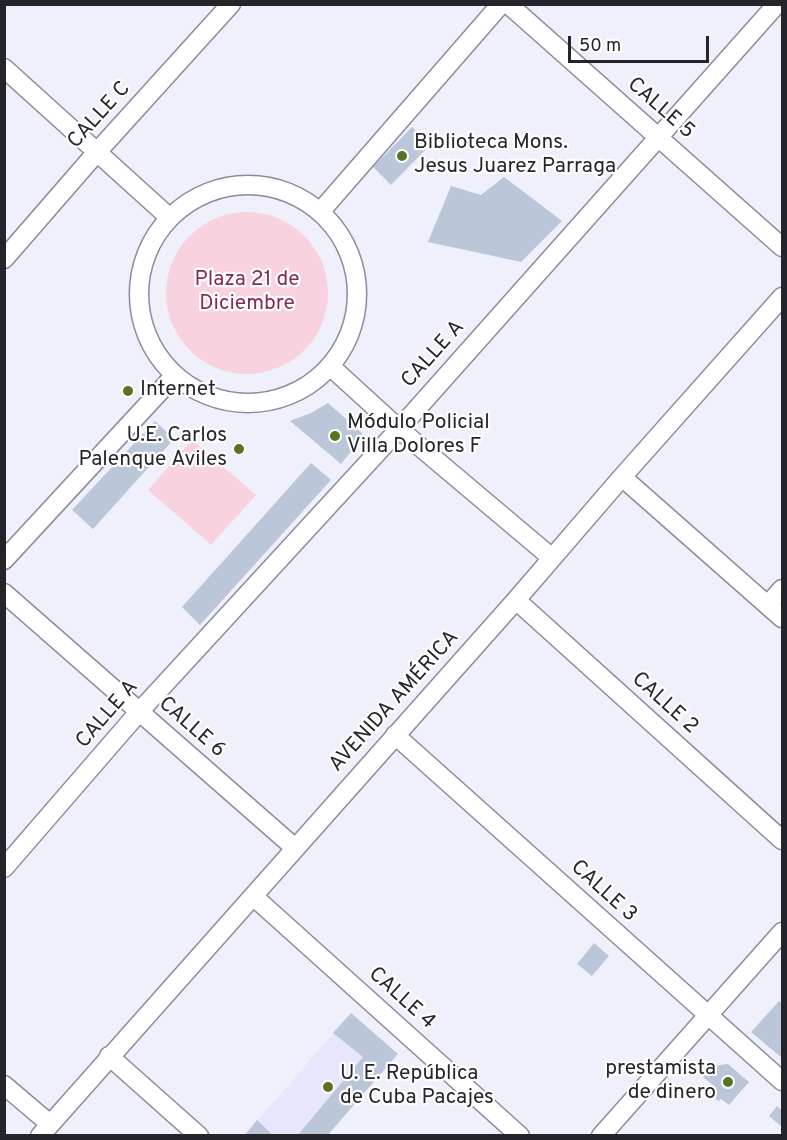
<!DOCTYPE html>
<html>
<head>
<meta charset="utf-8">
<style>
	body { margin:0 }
	#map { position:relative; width:787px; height:1140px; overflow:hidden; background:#f0f0fc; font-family:Overpass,sans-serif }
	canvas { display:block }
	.frame { position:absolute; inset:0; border:6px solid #24242b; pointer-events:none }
	.scale { position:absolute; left:568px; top:36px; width:141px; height:27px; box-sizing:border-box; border:3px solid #24242b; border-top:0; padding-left:8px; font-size:18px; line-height:21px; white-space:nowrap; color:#24242b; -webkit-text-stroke:4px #fefefe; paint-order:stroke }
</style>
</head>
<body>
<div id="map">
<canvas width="787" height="1140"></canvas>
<div class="frame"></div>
<div class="scale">50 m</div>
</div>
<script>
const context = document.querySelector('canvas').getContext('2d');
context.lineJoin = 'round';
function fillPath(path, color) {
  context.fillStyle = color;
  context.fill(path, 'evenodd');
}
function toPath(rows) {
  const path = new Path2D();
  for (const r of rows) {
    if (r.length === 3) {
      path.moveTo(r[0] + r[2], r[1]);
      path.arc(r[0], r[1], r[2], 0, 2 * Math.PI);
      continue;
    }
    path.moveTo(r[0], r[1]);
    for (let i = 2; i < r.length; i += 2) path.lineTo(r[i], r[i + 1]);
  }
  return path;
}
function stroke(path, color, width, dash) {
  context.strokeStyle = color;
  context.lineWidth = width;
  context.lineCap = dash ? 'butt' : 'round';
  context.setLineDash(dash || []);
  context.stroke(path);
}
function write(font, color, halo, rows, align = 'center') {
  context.font = font + ' Overpass,sans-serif';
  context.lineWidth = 4.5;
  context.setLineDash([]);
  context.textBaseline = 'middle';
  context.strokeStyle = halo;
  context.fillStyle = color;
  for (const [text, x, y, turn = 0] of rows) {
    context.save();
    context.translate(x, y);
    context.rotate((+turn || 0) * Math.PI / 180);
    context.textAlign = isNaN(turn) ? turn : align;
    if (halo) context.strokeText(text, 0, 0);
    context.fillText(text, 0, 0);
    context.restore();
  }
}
const built = toPath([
	[351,1013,398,1054,327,1135,244,1136]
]);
const green = toPath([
	[247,293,81],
	[192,440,256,495,211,545,148,490]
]);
const building = toPath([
	[412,127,431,144,391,185,373,167],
	[504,177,562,221,521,262,428,242,451,186,481,195],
	[328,403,362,433,362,438,341,464,290,421,311,413],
	[155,421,174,439,93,529,72,510],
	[311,463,331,480,200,625,182,607],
	[594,943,609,956,592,976,577,964],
	[779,1001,782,1003,782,1058,751,1032],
	[351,1013,398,1054,327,1136,297,1136,363,1057,333,1033],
	[728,1064,749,1082,729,1105,721,1099,718,1101,709,1093,715,1087,703,1077,710,1068,720,1065],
	[777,1106,782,1110,782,1127,769,1116],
	[257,1120,274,1136,244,1136]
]);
const minor = toPath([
	[508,4,782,247],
	[4,68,170,218],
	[248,294,109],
	[320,212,501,4],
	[4,259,97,152,231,4],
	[330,366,399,429,552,558],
	[622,477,782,618],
	[4,560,175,375],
	[4,593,295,848],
	[516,600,782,840],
	[768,605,782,589],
	[395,735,782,1081],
	[4,868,139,712,399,429,777,4],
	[253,896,520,1136],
	[109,1056,199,1136],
	[4,1085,50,1124],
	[40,1136,516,600,622,477,782,297],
	[601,1136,782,932]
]);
const markers = [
	[402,156,6,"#5b7223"],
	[128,391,6,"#5b7223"],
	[335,436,6,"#5b7223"],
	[239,449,6,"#5b7223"],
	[728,1082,6,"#5b7223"],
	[328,1087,6,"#5b7223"]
];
const streetNames = [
	["CALLE 5",660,109,41],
	["CALLE C",100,116,-48],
	["CALLE A",434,355,-48],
	["AVENIDA AMÉRICA",395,702,-48],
	["CALLE 2",664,704,42],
	["CALLE A",108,715,-49],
	["CALLE 6",191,728,41],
	["CALLE 3",603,892,42],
	["CALLE 4",401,999,42]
];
const poiNames = [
	["Biblioteca Mons.",414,144],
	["Jesus Juarez Parraga",414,168],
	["Internet",140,391],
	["Módulo Policial",347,424],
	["Villa Dolores F",347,448],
	["U.E. Carlos",227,437,"right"],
	["Palenque Aviles",227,461,"right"],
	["prestamista",716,1070,"right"],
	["de dinero",716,1094,"right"],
	["U. E. República",340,1075],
	["de Cuba Pacajes",340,1099]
];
const parkNames = [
	["Plaza 21 de",247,281],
	["Diciembre",247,305]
];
fillPath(built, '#e8e6fd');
fillPath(green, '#f8d2df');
fillPath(building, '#bbc7d9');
stroke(minor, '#8c8b9e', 21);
stroke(minor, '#fff', 18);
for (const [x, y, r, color] of markers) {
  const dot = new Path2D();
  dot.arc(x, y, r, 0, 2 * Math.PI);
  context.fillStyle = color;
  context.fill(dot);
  stroke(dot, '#fefefe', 2);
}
write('21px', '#24242b', '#fefefe', streetNames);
write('21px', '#24242b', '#fefefe', poiNames, 'left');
write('21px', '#882857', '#fefefe', parkNames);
</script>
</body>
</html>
